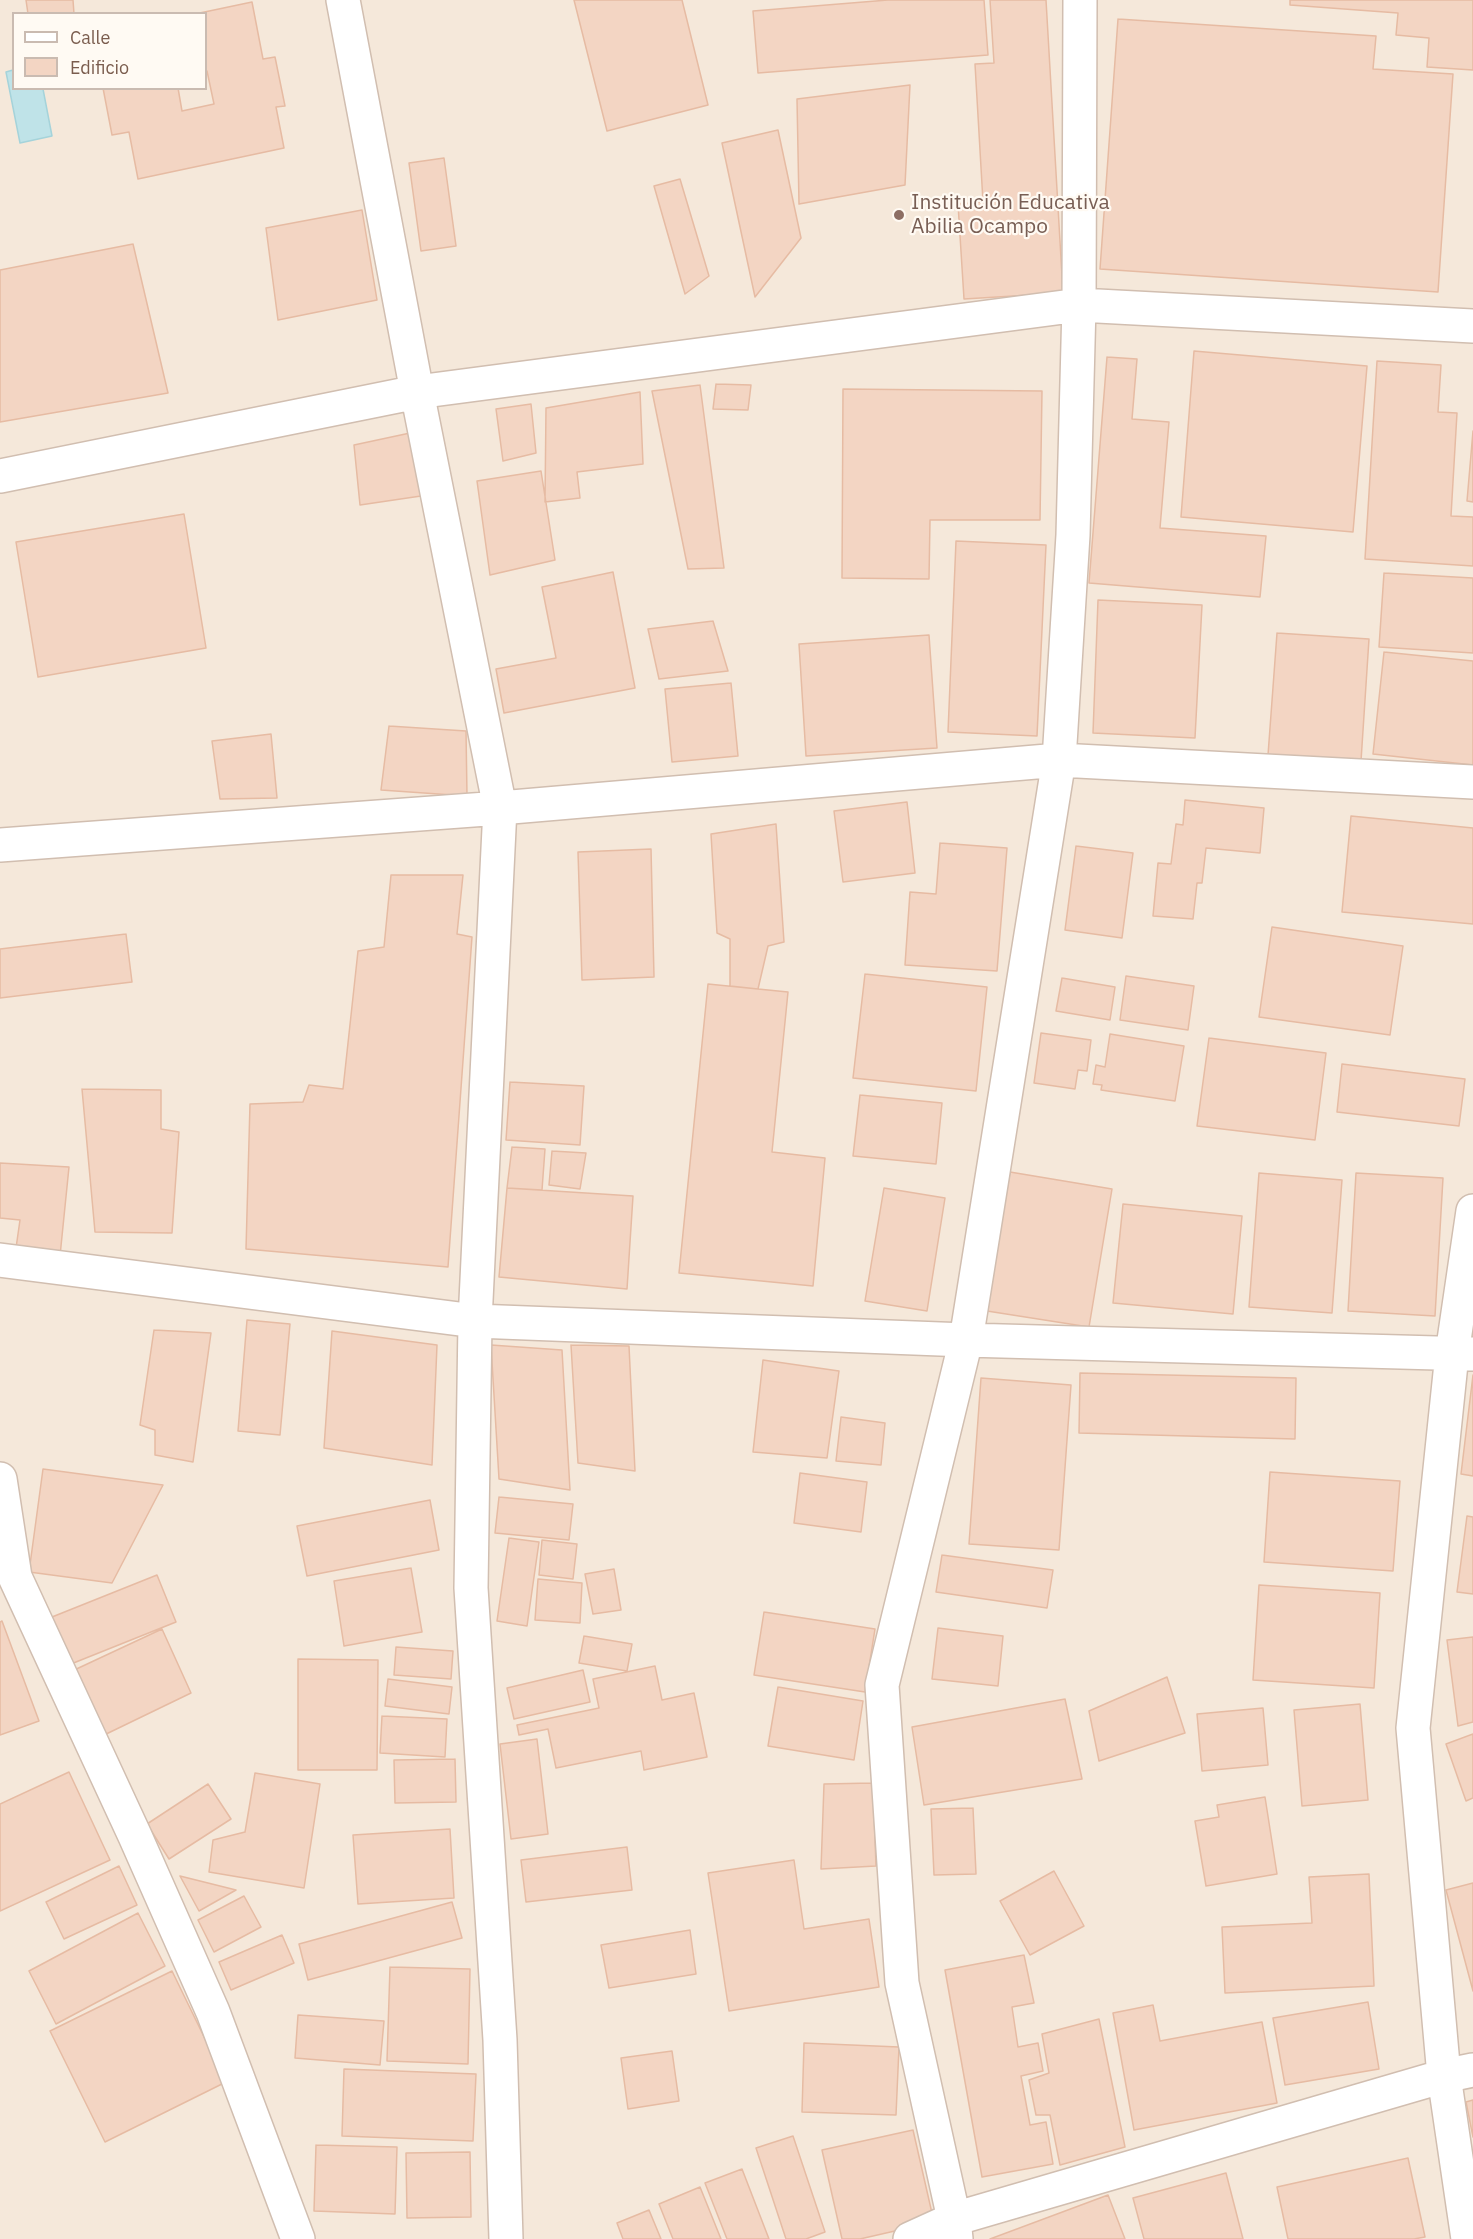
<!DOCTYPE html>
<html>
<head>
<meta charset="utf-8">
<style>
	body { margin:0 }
	#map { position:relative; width:1473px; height:2239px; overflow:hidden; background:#fdf6ec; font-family:"IBM Plex Sans",sans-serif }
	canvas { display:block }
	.legend { position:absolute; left:12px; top:12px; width:195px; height:78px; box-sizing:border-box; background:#fffaf3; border:2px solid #cabbb1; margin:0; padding:8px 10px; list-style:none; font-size:18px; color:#7a5c4d }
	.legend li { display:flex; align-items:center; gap:12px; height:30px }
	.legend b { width:30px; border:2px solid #cabbb1 }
</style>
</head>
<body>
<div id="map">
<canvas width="1473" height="2239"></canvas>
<ul class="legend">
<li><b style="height:8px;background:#fff"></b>Calle</li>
<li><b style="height:16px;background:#f3d5c3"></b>Edificio</li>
</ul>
</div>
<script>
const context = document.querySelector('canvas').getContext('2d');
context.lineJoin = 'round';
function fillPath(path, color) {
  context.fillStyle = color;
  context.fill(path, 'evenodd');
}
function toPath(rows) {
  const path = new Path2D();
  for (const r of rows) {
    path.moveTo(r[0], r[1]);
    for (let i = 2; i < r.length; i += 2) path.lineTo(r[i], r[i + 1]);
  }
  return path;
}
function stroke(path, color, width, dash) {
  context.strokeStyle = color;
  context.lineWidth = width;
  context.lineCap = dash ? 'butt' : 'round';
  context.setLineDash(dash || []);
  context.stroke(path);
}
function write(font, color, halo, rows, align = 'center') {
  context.font = font + ' "IBM Plex Sans",sans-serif';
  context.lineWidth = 4.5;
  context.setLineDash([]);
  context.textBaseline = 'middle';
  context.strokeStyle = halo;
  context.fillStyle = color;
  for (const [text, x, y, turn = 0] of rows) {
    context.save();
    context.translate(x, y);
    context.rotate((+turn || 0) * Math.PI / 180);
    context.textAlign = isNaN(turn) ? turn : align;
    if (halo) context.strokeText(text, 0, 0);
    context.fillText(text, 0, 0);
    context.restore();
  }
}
const residential = toPath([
	[0,0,1473,0,1473,2239,0,2239],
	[14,14,206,14,206,88,14,88]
]);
const water = toPath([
	[13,70,14,88,43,89,52,136,20,143,6,72,13,70]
]);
const building = toPath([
	[26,0,73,0,74,14,28,14,26,0],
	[574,0,682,0,708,105,607,131,574,0],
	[888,0,984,0,988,55,758,73,753,11,888,0],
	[990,0,1046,0,1063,293,964,299,958,204,983,202,975,64,994,63,990,0],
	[1290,0,1473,0,1473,70,1427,67,1429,38,1396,35,1398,13,1290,5,1290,0],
	[252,2,263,59,275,57,285,106,276,107,284,148,138,179,129,132,112,135,103,88,178,88,182,111,214,104,207,71,206,71,206,14,195,14,252,2],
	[1118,19,1376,36,1373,69,1453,74,1438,292,1100,269,1118,19],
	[910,85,905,185,799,204,797,99,910,85],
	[778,130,801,238,755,297,722,143,778,130],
	[444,158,456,246,421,251,409,163,444,158],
	[680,179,709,276,685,294,654,186,680,179],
	[362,210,377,300,278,320,266,228,362,210],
	[133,244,168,393,0,422,0,270,133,244],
	[1194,351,1367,366,1353,532,1181,517,1194,351],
	[1107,357,1137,359,1132,419,1169,422,1160,528,1266,536,1260,597,1089,583,1107,357],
	[1377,361,1441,365,1438,412,1457,413,1451,516,1473,517,1473,566,1365,559,1377,361],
	[716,384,751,385,748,410,713,409,716,384],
	[700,385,724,568,688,569,652,391,700,385],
	[843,389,1042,391,1040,520,930,520,929,579,842,578,843,389],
	[640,392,643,464,577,472,580,498,545,502,546,408,640,392],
	[531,404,536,453,503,461,496,409,531,404],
	[1473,431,1473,502,1467,501,1473,431],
	[410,433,421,496,360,505,354,445,410,433],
	[541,471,555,560,490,575,477,481,541,471],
	[184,514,206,648,38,677,16,542,184,514],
	[956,541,1046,545,1037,736,948,732,956,541],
	[613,572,635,688,504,713,496,669,556,658,542,587,613,572],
	[1384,573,1473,578,1473,653,1379,647,1384,573],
	[1098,600,1202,605,1195,738,1093,733,1098,600],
	[713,621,728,671,659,679,648,629,713,621],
	[1277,633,1369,639,1361,761,1268,755,1277,633],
	[929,635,937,748,806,756,799,644,929,635],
	[1384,652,1473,661,1473,765,1373,754,1384,652],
	[731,683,738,756,672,762,665,689,731,683],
	[389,726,466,731,467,796,381,790,389,726],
	[271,734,277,798,220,799,212,741,271,734],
	[1185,800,1264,808,1260,853,1206,848,1202,883,1197,883,1193,919,1153,916,1158,863,1171,864,1176,824,1183,825,1185,800],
	[907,802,915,873,843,882,834,811,907,802],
	[1351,816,1473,828,1473,924,1342,912,1351,816],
	[776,824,784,942,768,946,758,989,730,986,730,939,717,933,711,834,776,824],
	[940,843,1007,848,997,971,905,965,910,892,936,894,940,843],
	[1076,846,1133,853,1122,938,1065,930,1076,846],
	[651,849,654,977,582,980,578,852,651,849],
	[391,875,463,875,457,934,472,937,448,1267,246,1249,250,1104,303,1102,309,1085,343,1089,358,951,384,947,391,875],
	[1272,927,1403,946,1390,1035,1259,1017,1272,927],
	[126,934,132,982,0,998,0,949,126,934],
	[865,974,987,987,976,1091,853,1078,865,974],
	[1126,976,1194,986,1188,1030,1120,1020,1126,976],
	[1062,978,1115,987,1110,1020,1056,1011,1062,978],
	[708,984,788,992,772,1152,825,1158,813,1286,679,1273,708,984],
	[1041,1033,1091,1040,1087,1071,1078,1070,1075,1089,1034,1083,1041,1033],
	[1110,1034,1184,1046,1175,1101,1101,1090,1102,1085,1093,1084,1096,1065,1105,1067,1110,1034],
	[1209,1038,1326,1053,1315,1140,1197,1126,1209,1038],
	[1342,1064,1465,1079,1459,1126,1337,1112,1342,1064],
	[510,1082,584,1086,580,1145,506,1140,510,1082],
	[82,1089,161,1090,161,1129,179,1132,172,1233,95,1232,82,1089],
	[860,1095,942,1103,936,1164,853,1156,860,1095],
	[512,1147,545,1149,542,1190,507,1188,512,1147],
	[552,1151,586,1153,580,1189,549,1185,552,1151],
	[0,1163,69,1167,60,1256,16,1248,20,1220,0,1218,0,1163],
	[1010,1172,1112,1189,1089,1327,987,1311,1010,1172],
	[1259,1173,1342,1180,1332,1313,1249,1307,1259,1173],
	[1356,1173,1443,1178,1435,1316,1348,1311,1356,1173],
	[507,1188,633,1196,627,1289,499,1277,507,1188],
	[884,1188,945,1198,927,1311,865,1301,884,1188],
	[1123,1204,1242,1216,1233,1314,1113,1303,1123,1204],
	[247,1320,290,1324,280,1435,238,1431,247,1320],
	[154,1330,211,1333,193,1462,155,1455,155,1430,140,1425,154,1330],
	[332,1331,437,1345,432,1465,324,1448,332,1331],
	[491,1345,562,1350,570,1490,499,1479,491,1345],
	[571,1345,629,1346,635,1471,578,1463,571,1345],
	[763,1360,839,1371,827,1458,753,1452,763,1360],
	[1080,1373,1296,1378,1295,1439,1079,1433,1080,1373],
	[1473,1375,1473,1476,1461,1474,1473,1375],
	[981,1378,1071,1385,1059,1550,969,1544,981,1378],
	[841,1417,885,1423,881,1465,836,1461,841,1417],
	[43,1469,163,1485,112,1583,29,1572,43,1469],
	[1270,1472,1400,1481,1393,1571,1264,1562,1270,1472],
	[800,1473,867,1482,861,1532,794,1523,800,1473],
	[499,1497,573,1504,569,1540,495,1533,499,1497],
	[430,1500,439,1550,307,1576,297,1526,430,1500],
	[1467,1516,1473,1517,1473,1594,1457,1592,1467,1516],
	[509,1538,539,1542,527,1626,497,1621,509,1538],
	[542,1540,577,1544,573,1579,539,1575,542,1540],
	[942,1555,1053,1570,1047,1608,936,1592,942,1555],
	[411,1568,422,1632,344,1646,334,1581,411,1568],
	[614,1569,621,1610,593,1614,585,1574,614,1569],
	[157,1575,176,1622,71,1664,52,1617,157,1575],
	[538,1579,582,1583,580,1623,535,1620,538,1579],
	[1259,1585,1380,1593,1374,1688,1253,1680,1259,1585],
	[764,1612,875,1629,865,1692,754,1675,764,1612],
	[2,1621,39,1721,0,1735,0,1622,2,1621],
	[938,1628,1003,1636,998,1686,932,1679,938,1628],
	[162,1629,191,1693,100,1737,70,1672,162,1629],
	[584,1636,632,1644,627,1671,579,1663,584,1636],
	[1473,1637,1473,1722,1458,1726,1447,1640,1473,1637],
	[396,1647,453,1651,451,1679,394,1675,396,1647],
	[298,1659,378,1660,377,1770,298,1770,298,1659],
	[655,1666,662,1700,694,1693,707,1757,644,1770,641,1751,556,1768,548,1729,519,1735,517,1725,599,1708,593,1679,655,1666],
	[583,1670,590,1702,514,1719,507,1688,583,1670],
	[1167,1677,1185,1733,1099,1761,1089,1711,1167,1677],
	[388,1679,452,1687,449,1714,385,1706,388,1679],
	[778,1687,863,1701,854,1760,768,1746,778,1687],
	[1065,1699,1082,1779,924,1805,912,1727,1065,1699],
	[1360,1704,1368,1800,1302,1806,1294,1710,1360,1704],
	[1263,1708,1268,1765,1202,1771,1197,1714,1263,1708],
	[382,1716,447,1719,445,1757,380,1753,382,1716],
	[1473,1734,1473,1798,1466,1801,1446,1744,1473,1734],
	[537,1739,548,1834,511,1839,500,1744,537,1739],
	[455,1759,456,1802,395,1803,394,1760,455,1759],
	[69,1772,110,1860,0,1911,0,1804,69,1772],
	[255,1773,320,1784,304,1888,209,1872,213,1840,245,1832,255,1773],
	[873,1783,876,1866,821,1869,824,1784,873,1783],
	[208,1784,231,1819,169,1859,147,1824,208,1784],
	[1265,1797,1277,1874,1206,1886,1195,1821,1219,1817,1217,1805,1265,1797],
	[973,1808,976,1874,934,1875,931,1809,973,1808],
	[450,1829,454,1898,358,1904,353,1835,450,1829],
	[627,1847,632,1890,526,1902,521,1860,627,1847],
	[794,1860,804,1929,869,1919,879,1987,729,2011,708,1873,794,1860],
	[119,1866,137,1905,64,1939,46,1902,119,1866],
	[1054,1871,1084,1926,1030,1955,1000,1901,1054,1871],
	[1369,1874,1374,1986,1225,1993,1222,1927,1312,1923,1309,1877,1369,1874],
	[180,1876,236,1890,199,1911,180,1876],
	[1473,1883,1473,1991,1446,1890,1473,1883],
	[244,1896,261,1927,214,1952,198,1920,244,1896],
	[452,1902,462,1938,308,1980,299,1944,452,1902],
	[138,1913,165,1966,56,2024,29,1971,138,1913],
	[690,1930,696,1974,609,1988,601,1945,690,1930],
	[282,1935,294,1963,231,1990,219,1962,282,1935],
	[1024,1955,1034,2003,1012,2007,1018,2047,1038,2043,1043,2071,1021,2076,1030,2125,1046,2122,1053,2164,982,2177,945,1970,1024,1955],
	[390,1967,470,1969,468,2064,387,2061,390,1967],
	[172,1971,226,2082,105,2142,50,2031,172,1971],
	[1368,2002,1379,2069,1285,2085,1273,2018,1368,2002],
	[1153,2005,1160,2041,1262,2022,1277,2103,1134,2130,1113,2013,1153,2005],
	[298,2015,384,2021,380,2065,295,2058,298,2015],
	[1099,2019,1125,2147,1060,2165,1050,2115,1036,2115,1029,2080,1049,2073,1042,2034,1099,2019],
	[804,2043,899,2047,896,2115,802,2112,804,2043],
	[672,2051,679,2101,628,2109,621,2058,672,2051],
	[344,2069,476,2074,473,2141,342,2136,344,2069],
	[1473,2100,1473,2137,1466,2102,1473,2100],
	[913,2130,934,2222,860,2239,842,2239,822,2150,913,2130],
	[793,2136,825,2232,806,2239,786,2239,756,2148,793,2136],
	[316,2145,397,2147,395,2214,314,2211,316,2145],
	[470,2152,471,2217,407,2218,406,2153,470,2152],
	[1408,2158,1425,2237,1414,2239,1288,2239,1277,2187,1408,2158],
	[742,2169,769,2239,727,2239,705,2183,742,2169],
	[1226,2173,1243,2239,1144,2239,1133,2198,1226,2173],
	[700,2187,721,2239,673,2239,659,2204,700,2187],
	[1108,2195,1125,2239,990,2239,1108,2195],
	[649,2210,661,2239,623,2239,617,2223,649,2210]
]);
const minor = toPath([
	[343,0,417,392,500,808,475,1321,471,1588,500,2040,506,2239],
	[0,476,417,392,1079,305,1473,326],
	[0,845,500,808,1059,760,1473,782],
	[0,1260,475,1321,966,1340,1473,1354],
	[0,1479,15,1577,135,1836,213,2012,298,2239],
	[910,2239,954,2219,1444,2076,1473,2070],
	[956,2239,954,2219,902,1983,882,1685,966,1340,1059,760,1073,535,1079,305,1080,0],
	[1468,2239,1444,2076,1413,1728,1452,1354,1473,1211]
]);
const markers = [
	[899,215,6,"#8d6e63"]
];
const educationNames = [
	["Institución Educativa",911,203],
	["Abilia Ocampo",911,227]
];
fillPath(residential, '#f5e8da');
fillPath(water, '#bfe3e8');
stroke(water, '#a5d3da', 1.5);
fillPath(building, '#f3d5c3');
stroke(building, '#e6bba3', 1.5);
stroke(minor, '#d1beb0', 36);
stroke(minor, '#fff', 33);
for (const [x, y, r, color] of markers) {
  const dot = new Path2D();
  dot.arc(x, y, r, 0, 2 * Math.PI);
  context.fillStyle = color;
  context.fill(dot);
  stroke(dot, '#fffaf3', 2);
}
write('21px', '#785e54', '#fffaf3', educationNames, 'left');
</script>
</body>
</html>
